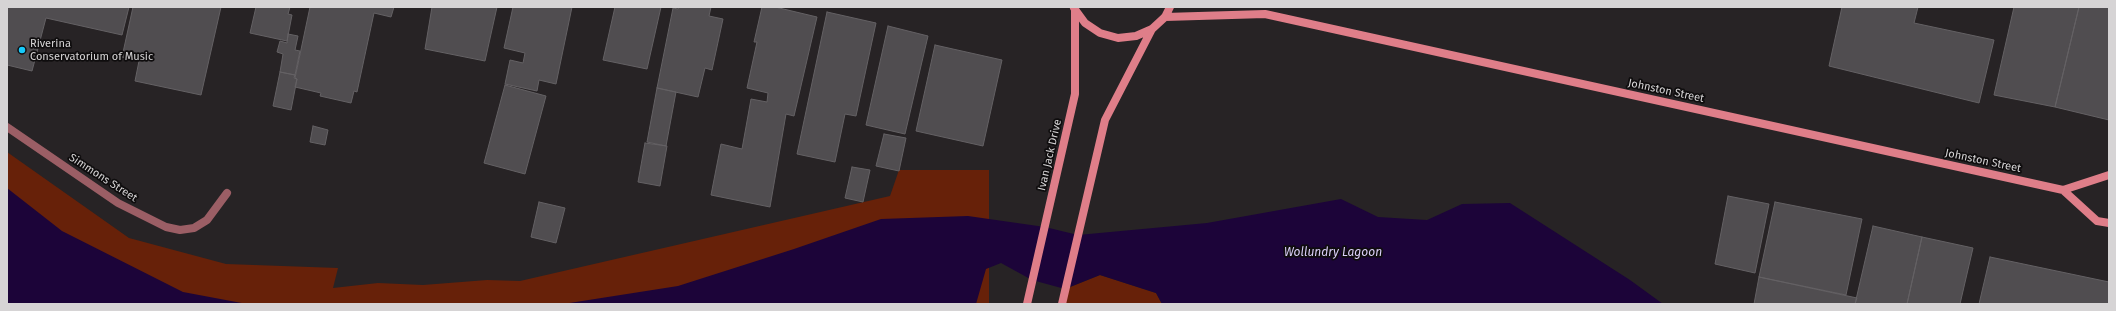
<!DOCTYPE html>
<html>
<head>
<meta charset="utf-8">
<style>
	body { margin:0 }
	#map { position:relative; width:2116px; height:311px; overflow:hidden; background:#272325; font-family:"Fira Sans",sans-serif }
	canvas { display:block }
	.frame { position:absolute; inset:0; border:8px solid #d6d4d5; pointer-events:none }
</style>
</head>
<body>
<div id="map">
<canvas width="2116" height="311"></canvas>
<div class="frame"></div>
</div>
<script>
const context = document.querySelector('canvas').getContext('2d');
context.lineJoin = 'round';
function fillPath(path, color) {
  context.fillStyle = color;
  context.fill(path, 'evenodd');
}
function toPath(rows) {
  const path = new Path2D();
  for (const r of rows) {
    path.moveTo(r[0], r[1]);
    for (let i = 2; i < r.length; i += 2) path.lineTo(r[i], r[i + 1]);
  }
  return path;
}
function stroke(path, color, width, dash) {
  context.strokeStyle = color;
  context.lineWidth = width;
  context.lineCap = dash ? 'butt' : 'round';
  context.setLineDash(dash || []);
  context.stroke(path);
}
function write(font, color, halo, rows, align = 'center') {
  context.font = font + ' "Fira Sans",sans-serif';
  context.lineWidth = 3.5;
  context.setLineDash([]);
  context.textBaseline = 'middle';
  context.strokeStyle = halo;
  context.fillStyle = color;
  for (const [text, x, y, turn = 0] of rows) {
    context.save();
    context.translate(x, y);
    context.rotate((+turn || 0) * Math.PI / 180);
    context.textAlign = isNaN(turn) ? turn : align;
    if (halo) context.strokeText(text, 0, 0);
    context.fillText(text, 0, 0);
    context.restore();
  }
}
const green = toPath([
	[7,152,129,238,226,264,338,268,333,288,378,283,423,285,487,280,520,281,890,196,899,170,989,170,989,304,7,304],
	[1100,275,1156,293,1162,304,1062,304,1065,289]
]);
const water = toPath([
	[7,188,62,231,183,292,247,304,7,304],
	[1341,199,1378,217,1427,220,1462,204,1510,203,1630,280,1663,304,1162,304,1156,293,1100,275,1065,289,1032,280,1001,263,986,269,976,304,563,304,678,286,794,249,881,219,968,216,1045,227,1078,235,1207,223]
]);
const building = toPath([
	[7,7,129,7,122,35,46,18,32,71,7,65,7,7],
	[133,7,221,7,201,95,135,81,139,61,122,57,133,7],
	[256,7,290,7,288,14,292,15,287,41,250,33,256,7],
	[310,7,394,7,391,17,374,13,357,92,354,91,351,103,320,96,321,93,295,87,297,79,295,78,310,7],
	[432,7,497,7,485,61,425,49,432,7],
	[513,7,572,7,556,84,539,80,537,91,505,84,510,60,523,63,525,53,504,48,513,7],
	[615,7,661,7,647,69,603,60,615,7],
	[679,7,711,7,709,16,723,19,712,70,705,68,698,97,657,88,673,8,678,9,679,7],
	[762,7,775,7,817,17,794,116,786,114,770,207,711,195,721,144,742,149,751,99,767,102,768,93,747,88,757,42,754,42,762,7],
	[1842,7,1918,7,1914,23,1994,40,1979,103,1829,66,1842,7],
	[2014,7,2079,7,2055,107,1994,95,2014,7],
	[2079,7,2109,7,2109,120,2055,107,2079,7],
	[827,12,876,23,856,116,845,114,835,162,797,154,827,12],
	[888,26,928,36,905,134,866,125,888,26],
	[288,34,298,36,295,50,300,51,295,75,280,72,283,54,277,52,280,41,287,43,288,34],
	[935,45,1002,60,983,146,916,131,935,45],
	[280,72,295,75,294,78,297,79,291,110,273,106,280,72],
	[505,85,546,96,525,174,484,163,505,85],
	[657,88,676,92,666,146,647,142,657,88],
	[313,126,328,130,325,145,310,142,313,126],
	[884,134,906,138,899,171,876,166,884,134],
	[645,143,667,146,660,186,638,182,645,143],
	[852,167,870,170,863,202,845,198,852,167],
	[1728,196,1769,204,1755,273,1715,264,1728,196],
	[539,202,565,208,556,243,531,237,539,202],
	[1775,202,1862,219,1846,295,1759,277,1775,202],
	[1873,226,1922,237,1907,304,1855,304,1873,226],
	[1922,237,1973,248,1960,304,1907,304,1922,237],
	[1990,257,2109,282,2109,304,1979,304,1990,257],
	[1759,277,1857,298,1855,304,1754,304,1759,277]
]);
const lane = toPath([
	[7,127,118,203,166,227,180,230,194,228,207,220,227,193]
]);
const secondary = toPath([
	[1074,8,1085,23,1100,33,1118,38,1136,36,1152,29,1165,17,1170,7],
	[1165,17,1265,14,2063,190,2097,221,2109,223],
	[2063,190,2109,175],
	[1027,304,1075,94,1075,9],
	[1062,304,1105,120,1152,29]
]);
const markers = [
	[22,50,4,"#16cafb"]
];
const poiNames = [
	["Riverina",30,44],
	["Conservatorium of Music",30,57]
];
const streetNames = [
	["Johnston Street",1666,91,12],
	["Ivan Jack Drive",1050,155,-77],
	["Johnston Street",1983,161,12],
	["Simmons Street",103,178,33]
];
const waterNames = [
	["Wollundry Lagoon",1333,253]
];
fillPath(green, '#672109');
fillPath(water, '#1c0439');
fillPath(building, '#504d50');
stroke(building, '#646164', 1);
stroke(lane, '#9b5e65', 8);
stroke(secondary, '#df7e89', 8);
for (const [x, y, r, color] of markers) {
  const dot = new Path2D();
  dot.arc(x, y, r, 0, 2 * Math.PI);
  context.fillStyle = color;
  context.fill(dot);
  stroke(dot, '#0f0d0e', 1.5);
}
write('11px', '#d6d4d5', '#0f0d0e', poiNames, 'left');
write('11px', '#d6d4d5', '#0f0d0e', streetNames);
write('italic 12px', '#dcd0fa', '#0f0d0e', waterNames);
</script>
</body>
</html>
